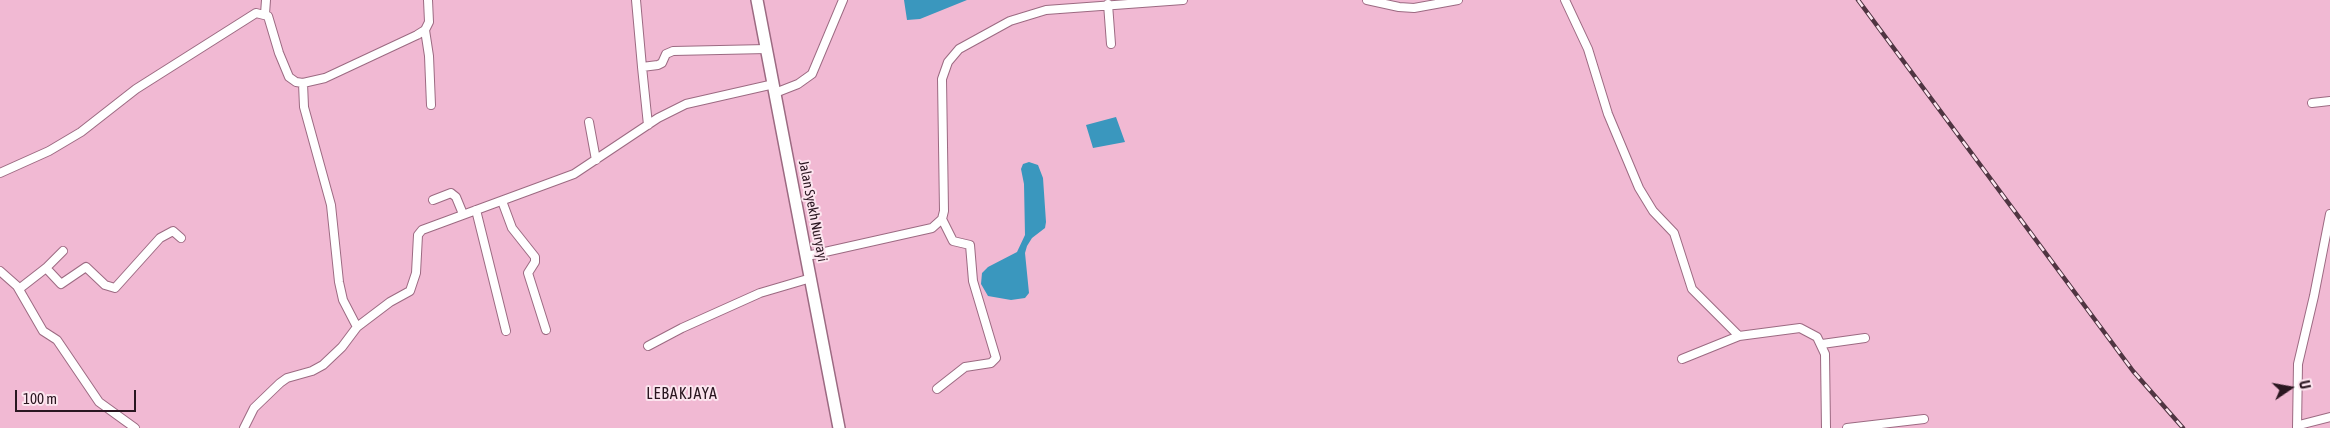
<!DOCTYPE html>
<html>
<head>
<meta charset="utf-8">
<style>
	body { margin:0 }
	#map { position:relative; width:2330px; height:428px; overflow:hidden; background:#f1b9d3; font-family:"Asap Condensed",sans-serif }
	canvas { display:block }
	.north { position:absolute; left:2265px; top:363px; width:50px; height:50px; -webkit-text-stroke:4px #fce5ef; paint-order:stroke; rotate:78deg; font-size:14px; font-weight:700; line-height:20px; text-align:center; color:#2a1620 }
	.north::after { content:''; display:block; margin:auto; width:18px; height:22px; background:#2a1620; clip-path:polygon(50% 0,100% 100%,50% 72%,0 100%) }
	.scale { position:absolute; left:15px; top:390px; width:121px; height:22px; box-sizing:border-box; border:2px solid #2a1620; border-top:0; padding-left:6px; font-size:15px; line-height:18px; white-space:nowrap; color:#2a1620; -webkit-text-stroke:4px #fce5ef; paint-order:stroke }
</style>
</head>
<body>
<div id="map">
<canvas width="2330" height="428"></canvas>
<div class="north">U</div>
<div class="scale">100 m</div>
</div>
<script>
const context = document.querySelector('canvas').getContext('2d');
context.lineJoin = 'round';
function fillPath(path, color) {
  context.fillStyle = color;
  context.fill(path, 'evenodd');
}
function toPath(rows) {
  const path = new Path2D();
  for (const r of rows) {
    path.moveTo(r[0], r[1]);
    for (let i = 2; i < r.length; i += 2) path.lineTo(r[i], r[i + 1]);
  }
  return path;
}
function stroke(path, color, width, dash) {
  context.strokeStyle = color;
  context.lineWidth = width;
  context.lineCap = dash ? 'butt' : 'round';
  context.setLineDash(dash || []);
  context.stroke(path);
}
function write(font, color, halo, rows, align = 'center') {
  context.font = font + ' "Asap Condensed",sans-serif';
  context.lineWidth = 4;
  context.setLineDash([]);
  context.textBaseline = 'middle';
  context.strokeStyle = halo;
  context.fillStyle = color;
  for (const [text, x, y, turn = 0] of rows) {
    context.save();
    context.translate(x, y);
    context.rotate((+turn || 0) * Math.PI / 180);
    context.textAlign = isNaN(turn) ? turn : align;
    if (halo) context.strokeText(text, 0, 0);
    context.fillText(text, 0, 0);
    context.restore();
  }
}
const water = toPath([
	[904,0,967,0,920,19,907,20],
	[1116,117,1125,142,1093,148,1086,125],
	[1029,162,1038,165,1043,178,1046,222,1045,228,1032,238,1027,246,1025,253,1029,293,1025,298,1011,300,988,296,981,284,982,273,988,267,1017,252,1025,235,1024,184,1021,169,1023,164]
]);
const street = toPath([
	[636,0,642,67,658,65,662,63,666,54,673,51,767,49],
	[1367,0,1399,7,1414,8,1458,0],
	[1565,0,1588,49,1608,114,1639,188,1653,211,1674,233,1692,289,1739,336,1800,328,1817,337,1825,354,1826,428],
	[1108,4,1111,44],
	[265,14,266,0],
	[425,30,429,56,431,105],
	[642,67,648,125],
	[303,83,304,107,331,205,339,282,343,300,357,327],
	[775,93,798,84,812,74,843,0],
	[2312,103,2330,101],
	[589,122,596,160],
	[0,173,49,151,81,132,136,89,256,13,268,16,279,53,289,77,296,82,303,83,325,78,417,35,425,30,429,22,428,0],
	[433,200,451,193,456,197,463,214],
	[502,201,512,228,535,257,535,262,528,273,546,330],
	[476,210,506,331],
	[807,256,932,228,942,219,944,211,942,79,948,62,959,49,1010,21,1046,10,1183,0],
	[46,268,61,284,86,267,105,285,115,288,160,238,173,231,181,238],
	[0,271,17,286,43,331,57,340,99,402,135,428],
	[19,289,46,268,63,251],
	[1822,344,1865,338],
	[648,346,682,328,760,293,811,278],
	[1682,359,1739,336],
	[937,389,965,367,991,363,996,358,973,281,970,245,953,241,942,219],
	[2299,425,2330,417],
	[244,428,254,408,280,383,287,378,312,371,323,365,342,347,357,327,390,302,410,291,416,273,418,235,422,230,574,174,658,118,686,104,774,84],
	[1847,428,1924,419],
	[2297,428,2298,364,2314,296,2330,214]
]);
const secondary = toPath([
	[757,0,839,428]
]);
const rail = toPath([
	[1858,0,2133,371,2183,428]
]);
const streetNames = [
	["Jalan Syekh Nuryayi",813,211,79]
];
const quarterNames = [
	["LEBAKJAYA",682,394]
];
fillPath(water, '#3a97be');
stroke(street, '#9c6a82', 10);
stroke(secondary, '#9c6a82', 14);
stroke(street, '#fff', 8);
stroke(secondary, '#fff', 11);
stroke(rail, '#503542', 4.5);
stroke(rail, '#fce5ef', 2.5, [8]);
write('14px', '#2a1620', '#fce5ef', streetNames);
context.letterSpacing = '1px';
write('16px', '#2a1620', '#fce5ef', quarterNames);
context.letterSpacing = '0px';
</script>
</body>
</html>
